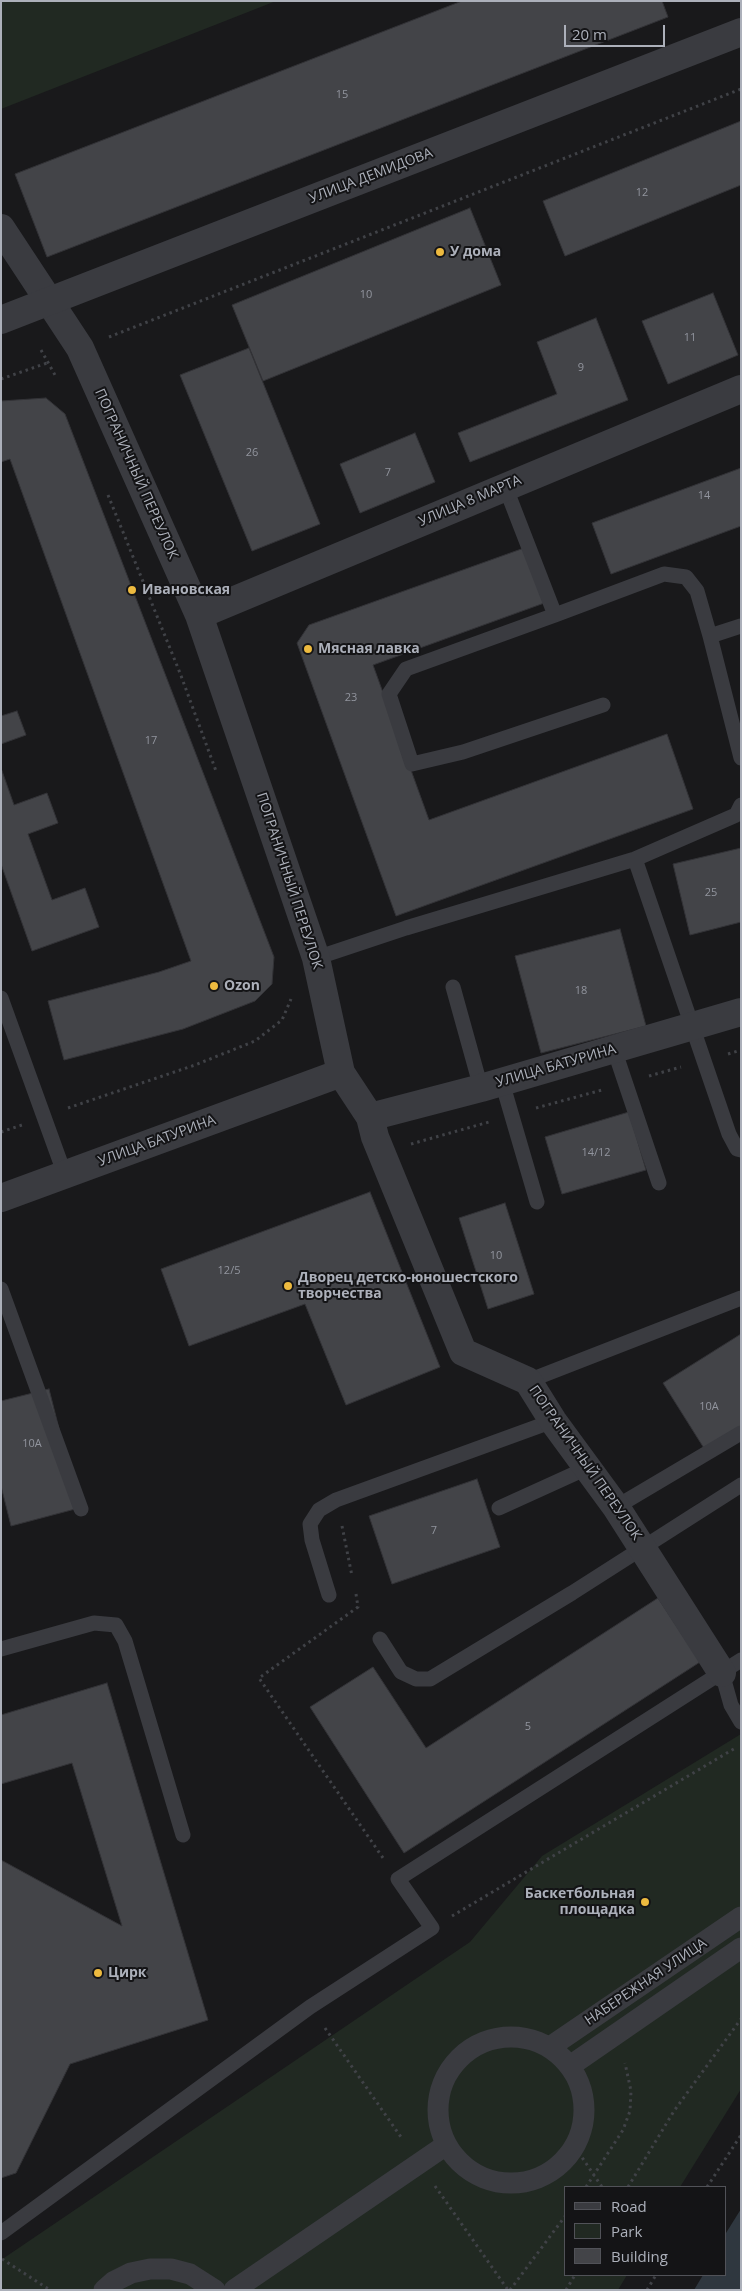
<!DOCTYPE html>
<html>
<head>
<meta charset="utf-8">
<style>
	body { margin:0 }
	#map { position:relative; width:742px; height:2291px; overflow:hidden; background:#19191b; font-family:"Open Sans",sans-serif }
	canvas { display:block }
	.frame { position:absolute; inset:0; border:2px solid #acb0ba; pointer-events:none }
	.legend { position:absolute; left:564px; top:2186px; width:162px; height:90px; box-sizing:border-box; background:#141416; border:1px solid #515258; margin:0; padding:6px 9px; list-style:none; font-size:15px; color:#acb0ba }
	.legend li { display:flex; align-items:center; gap:10px; height:25px }
	.legend b { width:25px; border:1px solid #515258 }
	.scale { position:absolute; left:564px; top:25px; width:101px; height:22px; box-sizing:border-box; border:2px solid #acb0ba; border-top:0; padding-left:6px; font-size:15px; line-height:18px; white-space:nowrap; color:#acb0ba; -webkit-text-stroke:4px #141416; paint-order:stroke }
</style>
</head>
<body>
<div id="map">
<canvas width="742" height="2291"></canvas>
<div class="frame"></div>
<ul class="legend">
<li><b style="height:6px;background:#3a3b40"></b>Road</li>
<li><b style="height:14px;background:#212922"></b>Park</li>
<li><b style="height:14px;background:#434448"></b>Building</li>
</ul>
<div class="scale">20 m</div>
</div>
<script>
const context = document.querySelector('canvas').getContext('2d');
context.lineJoin = 'round';
function fillPath(path, color) {
  context.fillStyle = color;
  context.fill(path, 'evenodd');
}
function toPath(rows) {
  const path = new Path2D();
  for (const r of rows) {
    if (r.length === 3) {
      path.moveTo(r[0] + r[2], r[1]);
      path.arc(r[0], r[1], r[2], 0, 2 * Math.PI);
      continue;
    }
    path.moveTo(r[0], r[1]);
    for (let i = 2; i < r.length; i += 2) path.lineTo(r[i], r[i + 1]);
  }
  return path;
}
function stroke(path, color, width, dash) {
  context.strokeStyle = color;
  context.lineWidth = width;
  context.lineCap = dash ? 'butt' : 'round';
  context.setLineDash(dash || []);
  context.stroke(path);
}
function write(font, color, halo, rows, align = 'center') {
  context.font = font + ' "Open Sans",sans-serif';
  context.lineWidth = 4;
  context.setLineDash([]);
  context.textBaseline = 'middle';
  context.strokeStyle = halo;
  context.fillStyle = color;
  for (const [text, x, y, turn = 0] of rows) {
    context.save();
    context.translate(x, y);
    context.rotate((+turn || 0) * Math.PI / 180);
    context.textAlign = isNaN(turn) ? turn : align;
    if (halo) context.strokeText(text, 0, 0);
    context.fillText(text, 0, 0);
    context.restore();
  }
}
const green = toPath([
	[1,1,276,1,1,109],
	[741,1734,741,2089,680,2187,566,2187,566,2275,627,2275,618,2290,1,2290,1,2260,470,1942,542,1856]
]);
const water = toPath([
	[741,2209,741,2290,694,2290,703,2275,726,2275,726,2233]
]);
const building = toPath([
	[462,1,662,1,668,17,47,257,15,174,462,1],
	[741,121,741,185,565,256,543,201,741,121],
	[470,208,501,285,263,381,232,305,470,208],
	[713,293,738,355,668,384,642,321,713,293],
	[596,318,628,400,470,462,458,433,557,394,537,342,596,318],
	[249,348,320,524,252,551,180,375,249,348],
	[46,398,65,414,274,957,272,984,255,1001,183,1029,64,1060,48,1001,159,972,191,961,10,459,1,462,1,401,46,398],
	[415,433,435,482,360,513,340,464,415,433],
	[741,468,741,526,611,574,592,523,741,468],
	[527,547,547,602,373,665,429,820,667,734,693,809,396,916,297,643,309,625,527,547],
	[17,711,26,735,1,744,1,716,17,711],
	[1,768,14,805,47,793,58,823,28,834,52,900,85,888,99,927,32,951,1,864,1,768],
	[741,848,741,922,690,935,673,864,741,848],
	[620,929,646,1026,541,1053,515,956,620,929],
	[629,1112,646,1170,562,1194,545,1137,629,1112],
	[370,1192,440,1367,346,1405,305,1304,189,1346,161,1269,370,1192],
	[505,1203,534,1294,488,1309,459,1218,505,1203],
	[741,1334,741,1431,707,1453,663,1383,741,1334],
	[49,1389,79,1508,11,1526,1,1486,1,1401,49,1389],
	[477,1479,500,1547,392,1584,369,1516,477,1479],
	[658,1598,700,1662,404,1853,310,1707,373,1667,426,1748,658,1598],
	[107,1683,208,2020,70,2064,16,2173,1,2178,1,1860,122,1926,72,1763,1,1784,1,1715,107,1683]
]);
const path = toPath([
	[109,337,741,89],
	[41,350,55,375],
	[1,379,47,363],
	[108,495,180,673,216,771],
	[728,1054,741,1050],
	[649,1076,681,1067],
	[68,1108,195,1065,255,1041,282,1020,291,999],
	[536,1108,602,1090],
	[1,1132,22,1125],
	[411,1144,489,1122],
	[342,1526,352,1576],
	[356,1594,358,1607,259,1678,383,1858],
	[452,1916,737,1747],
	[325,2028,403,2140],
	[575,2147,602,2187],
	[435,2186,508,2290],
	[586,2187,623,2130,630,2111,631,2091,625,2063],
	[628,2187,674,2111,741,2019],
	[707,2187,741,2135],
	[2,2259,50,2290],
	[510,2290,566,2215],
	[566,2290,575,2275],
	[647,2290,656,2275]
]);
const service = toPath([
	[505,486,555,615,664,574,686,577,697,591,710,636],
	[555,615,406,669,389,694,412,764,463,752,603,705],
	[741,626,710,636,741,758],
	[635,859,729,1134,737,1149,741,1150],
	[316,958,406,928,635,859,736,815,741,805],
	[453,987,481,1088],
	[1,998,65,1175],
	[614,1049,659,1183],
	[502,1082,537,1202],
	[1,1289,81,1509],
	[528,1381,741,1298],
	[616,1507,741,1433],
	[499,1508,587,1468],
	[329,1595,312,1540,310,1524,319,1510,336,1500,553,1421],
	[380,1639,401,1672,416,1679,430,1679,572,1593,741,1485],
	[1,1649,94,1623,116,1625,125,1641,183,1835],
	[722,1673,731,1705,741,1722],
	[1,2233,310,2007,432,1928,398,1879,741,1660]
]);
const pedestrian = toPath([
	[511,2110,73],
	[550,2047,741,1917],
	[570,2066,741,1948],
	[104,2290,113,2282,131,2273,150,2269,171,2269,190,2274,215,2290],
	[234,2290,446,2145]
]);
const minor = toPath([
	[1,228,80,348,199,615,316,958,341,1073,370,1117,375,1137,463,1352,528,1381,553,1421,616,1507,722,1673],
	[199,615,741,389],
	[370,1117,481,1088,741,1012],
	[1,1198,341,1073]
]);
const tertiary = toPath([
	[1,320,741,32]
]);
const markers = [
	[440,252,5,"#edba3f"],
	[132,590,5,"#edba3f"],
	[308,649,5,"#edba3f"],
	[214,986,5,"#edba3f"],
	[288,1286,5,"#edba3f"],
	[645,1902,5,"#edba3f"],
	[98,1973,5,"#edba3f"]
];
const numberNames = [
	["15",342,95],
	["12",642,193],
	["10",366,295],
	["11",690,338],
	["9",581,368],
	["26",252,453],
	["7",388,473],
	["14",704,496],
	["23",351,698],
	["17",151,741],
	["25",711,893],
	["18",581,991],
	["14/12",596,1153],
	["10",496,1256],
	["12/5",229,1271],
	["10А",709,1407],
	["10А",32,1444],
	["7",434,1531],
	["5",528,1727]
];
const streetNames = [
	["УЛИЦА ДЕМИДОВА",371,176,-21],
	["ПОГРАНИЧНЫЙ ПЕРЕУЛОК",136,474,66],
	["УЛИЦА 8 МАРТА",470,501,-23],
	["ПОГРАНИЧНЫЙ ПЕРЕУЛОК",289,881,72],
	["УЛИЦА БАТУРИНА",556,1066,-16],
	["УЛИЦА БАТУРИНА",157,1141,-20],
	["ПОГРАНИЧНЫЙ ПЕРЕУЛОК",585,1463,55],
	["НАБЕРЕЖНАЯ УЛИЦА",646,1982,-34]
];
const poiNames = [
	["У дома",450,252],
	["Ивановская",142,590],
	["Мясная лавка",318,649],
	["Ozon",224,986],
	["Дворец детско-юношестского",298,1278],
	["творчества",298,1294],
	["Баскетбольная",635,1894,"right"],
	["площадка",635,1910,"right"],
	["Цирк",108,1973]
];
fillPath(green, '#212922');
fillPath(water, '#2f373f');
fillPath(building, '#434448');
stroke(building, '#333337', 1);
stroke(path, '#404247', 3, [2.5, 4]);
stroke(service, '#3a3b40', 15);
stroke(pedestrian, '#3a3b40', 21);
stroke(minor, '#3a3b40', 28);
stroke(tertiary, '#3a3b40', 28);
for (const [x, y, r, color] of markers) {
  const dot = new Path2D();
  dot.arc(x, y, r, 0, 2 * Math.PI);
  context.fillStyle = color;
  context.fill(dot);
  stroke(dot, '#141416', 2);
}
write('11px', '#92959e', null, numberNames);
write('14px', '#acb0ba', '#141416', streetNames);
write('bold 14px', '#acb0ba', '#141416', poiNames, 'left');
</script>
</body>
</html>
